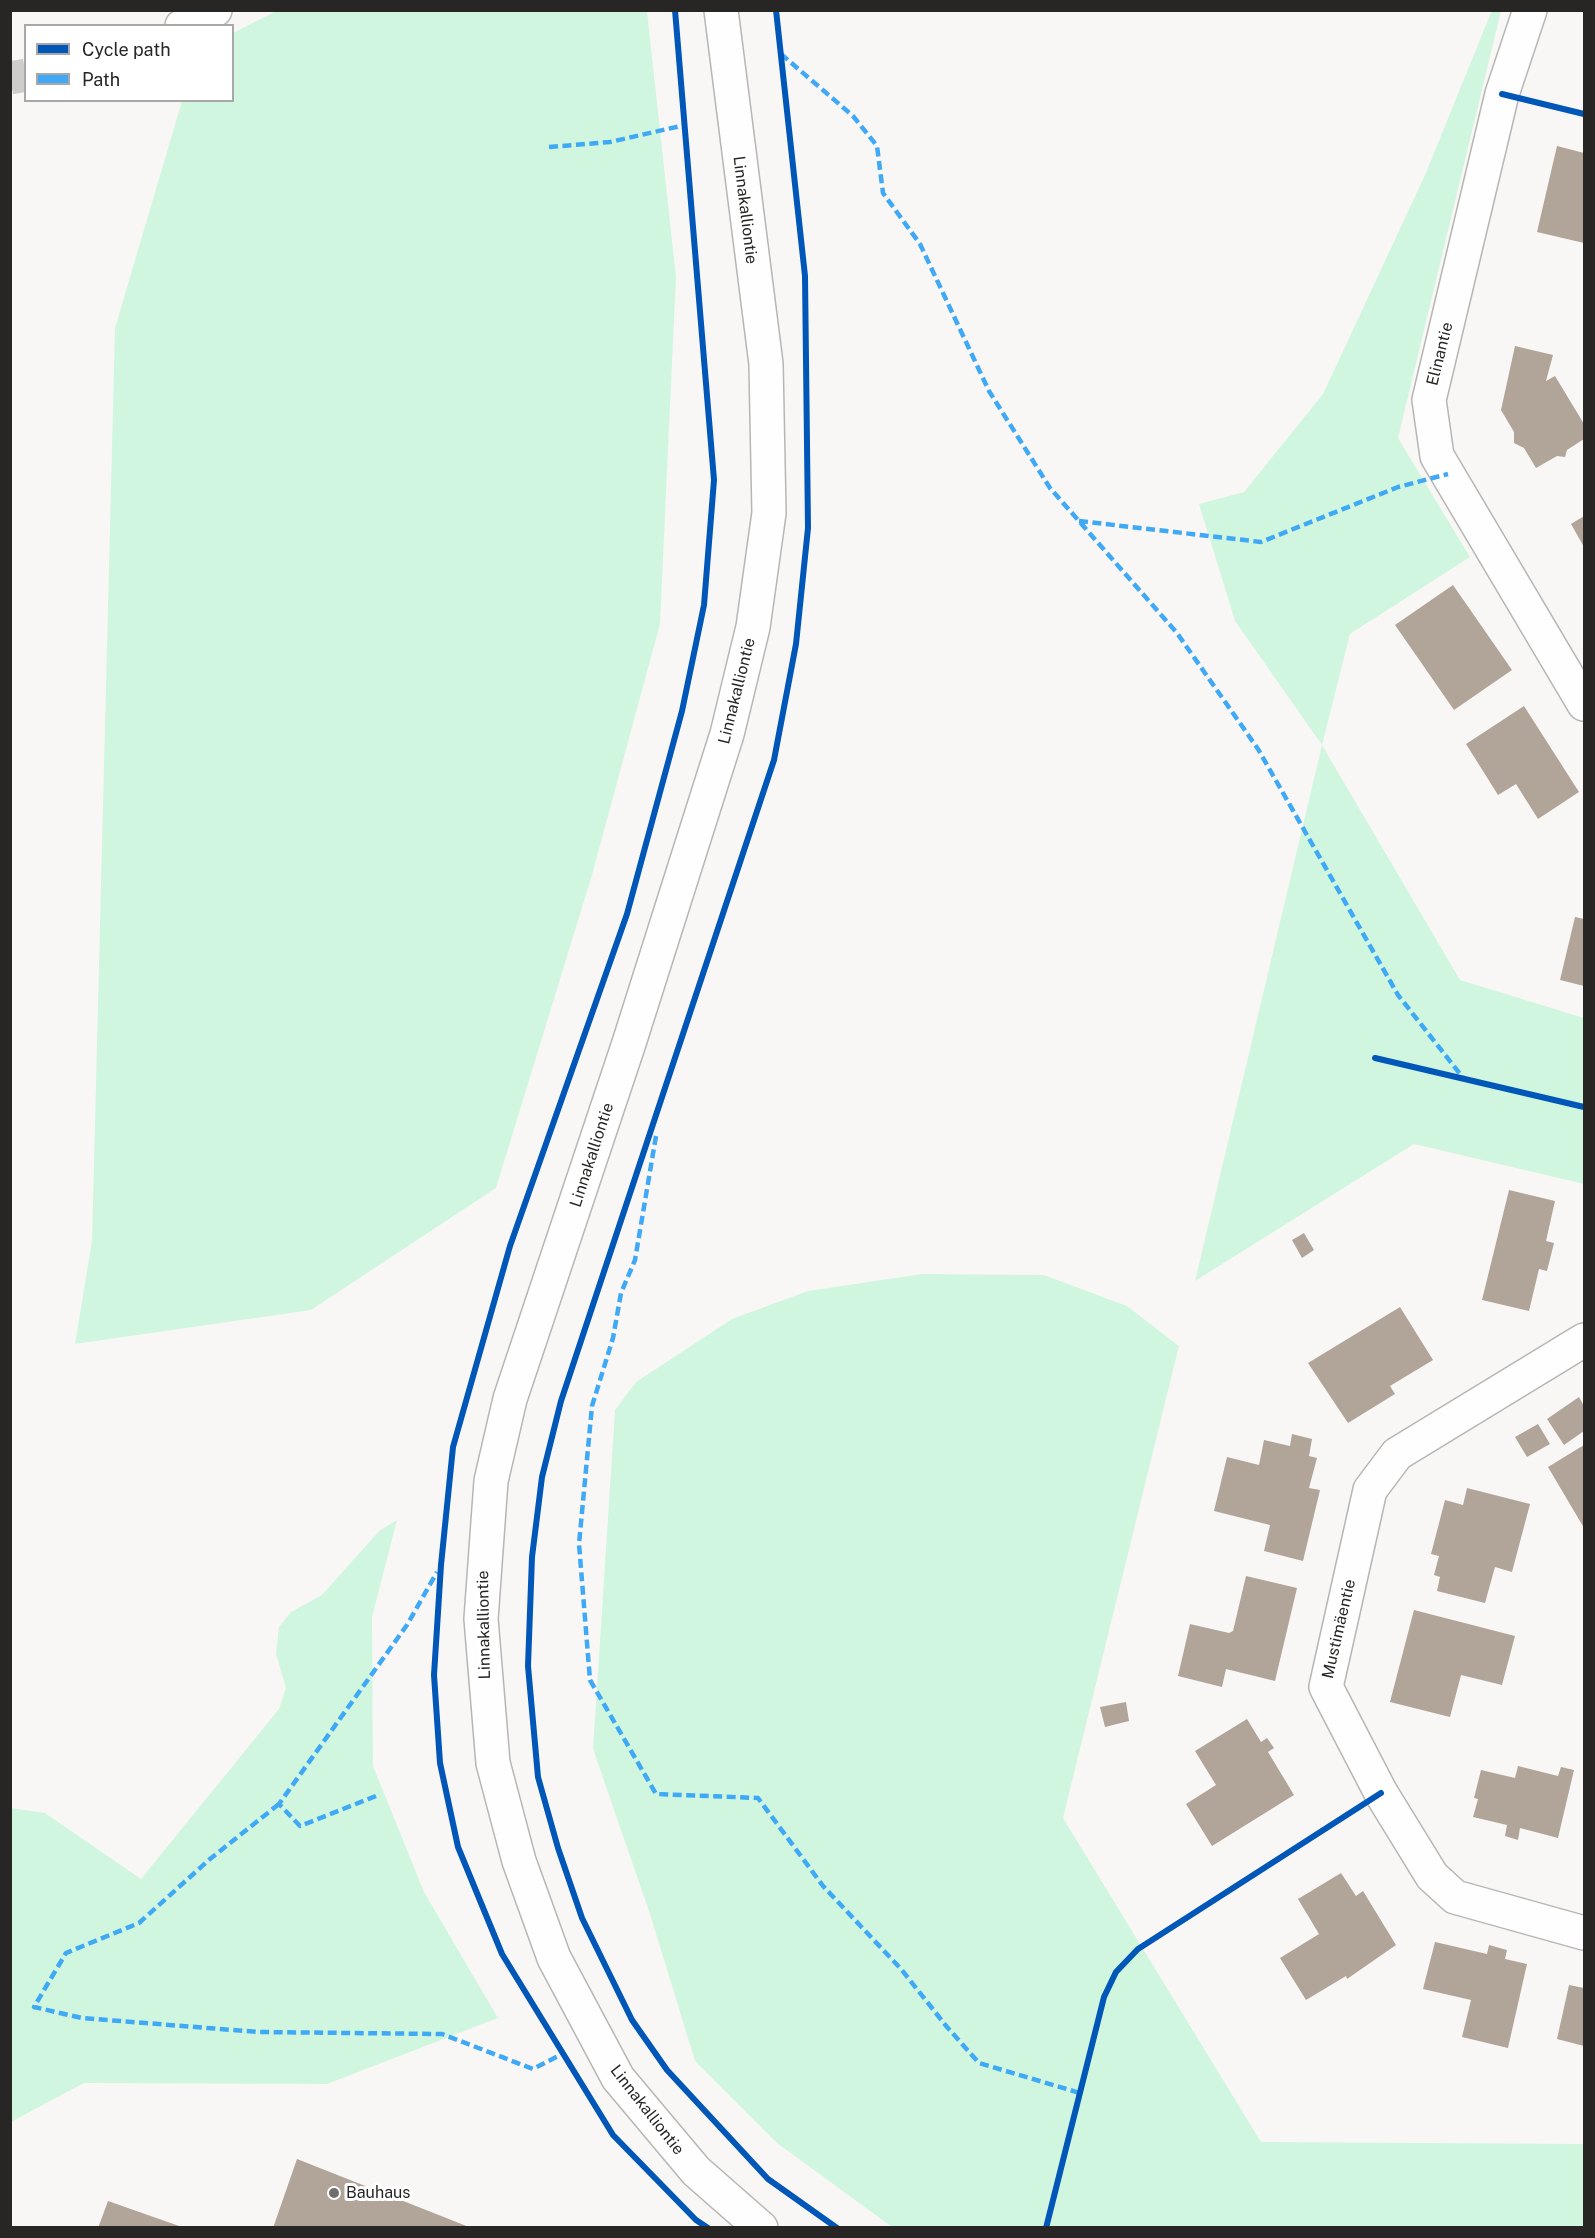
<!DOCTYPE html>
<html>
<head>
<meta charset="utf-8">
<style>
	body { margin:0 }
	#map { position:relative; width:1595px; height:2238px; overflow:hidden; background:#f9f7f5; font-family:"Public Sans",sans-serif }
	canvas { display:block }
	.frame { position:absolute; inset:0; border:12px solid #272624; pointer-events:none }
	.legend { position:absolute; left:24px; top:24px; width:210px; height:78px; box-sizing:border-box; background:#fff; border:2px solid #a9a8a7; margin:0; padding:8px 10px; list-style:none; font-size:18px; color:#272624 }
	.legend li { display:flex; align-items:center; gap:12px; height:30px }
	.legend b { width:30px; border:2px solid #a9a8a7 }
</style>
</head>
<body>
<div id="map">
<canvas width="1595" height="2238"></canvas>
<div class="frame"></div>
<ul class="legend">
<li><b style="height:8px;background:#0057b8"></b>Cycle path</li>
<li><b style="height:8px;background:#3fa9f5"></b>Path</li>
</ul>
</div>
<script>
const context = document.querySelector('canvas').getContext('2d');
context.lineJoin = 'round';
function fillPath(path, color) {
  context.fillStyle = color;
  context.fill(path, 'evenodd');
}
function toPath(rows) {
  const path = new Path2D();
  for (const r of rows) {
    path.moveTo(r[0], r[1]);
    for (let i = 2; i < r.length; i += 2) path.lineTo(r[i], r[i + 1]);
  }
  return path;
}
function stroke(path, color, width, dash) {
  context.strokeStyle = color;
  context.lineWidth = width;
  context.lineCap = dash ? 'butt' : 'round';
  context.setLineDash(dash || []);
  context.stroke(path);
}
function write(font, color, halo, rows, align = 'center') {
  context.font = font + ' "Public Sans",sans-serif';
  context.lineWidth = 6;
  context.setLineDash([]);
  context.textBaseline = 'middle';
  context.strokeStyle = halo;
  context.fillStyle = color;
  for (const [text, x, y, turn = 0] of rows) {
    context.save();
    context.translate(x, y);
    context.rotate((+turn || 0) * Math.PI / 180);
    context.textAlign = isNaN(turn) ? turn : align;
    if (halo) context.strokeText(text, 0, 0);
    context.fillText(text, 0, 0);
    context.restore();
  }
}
const green = toPath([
	[1492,10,1501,11,1398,438,1470,557,1350,634,1322,745,1460,980,1584,1018,1584,1184,1414,1144,1195,1281,1322,745,1235,621,1199,504,1244,492,1323,394,1425,175],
	[276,11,647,11,676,277,660,624,592,875,496,1188,311,1310,75,1344,92,1241,115,328,182,101,232,100,233,33],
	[922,1274,1044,1275,1127,1306,1179,1346,1063,1818,1261,2142,1584,2144,1584,2227,892,2227,777,2143,695,2061,650,1914,593,1749,615,1410,636,1382,732,1319,808,1291],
	[397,1520,372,1617,373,1766,424,1892,498,2018,327,2084,84,2083,11,2122,11,1808,45,1813,141,1879,279,1709,286,1688,276,1654,279,1627,291,1612,322,1595,379,1531]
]);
const building = toPath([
	[1557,146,1584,153,1584,243,1537,232],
	[1515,346,1553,355,1546,381,1555,376,1584,424,1584,439,1567,450,1565,457,1557,456,1536,468,1524,448,1514,443,1514,432,1501,410],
	[1584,516,1584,547,1571,524],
	[1453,585,1512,670,1454,710,1395,625],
	[1524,706,1579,792,1538,819,1516,784,1498,795,1466,744],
	[1575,917,1584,919,1584,986,1560,980],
	[1509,1190,1555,1201,1546,1241,1554,1243,1547,1271,1539,1269,1529,1311,1482,1300],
	[1304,1233,1314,1250,1302,1258,1292,1240],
	[1400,1307,1433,1360,1390,1386,1395,1394,1348,1423,1308,1363],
	[1579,1397,1584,1406,1584,1431,1564,1445,1547,1419],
	[1538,1424,1550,1444,1527,1457,1515,1437],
	[1292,1434,1312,1439,1309,1456,1317,1458,1309,1488,1320,1490,1303,1561,1264,1551,1270,1525,1214,1511,1227,1457,1259,1465,1264,1440,1290,1446],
	[1584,1445,1584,1528,1548,1467],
	[1467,1488,1530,1504,1512,1572,1495,1567,1485,1603,1437,1591,1440,1577,1434,1575,1439,1556,1431,1554,1445,1500,1463,1505],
	[1246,1576,1297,1588,1275,1681,1226,1669,1222,1687,1178,1676,1190,1624,1229,1633,1233,1631],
	[1414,1610,1515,1636,1502,1685,1461,1675,1450,1717,1390,1702],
	[1126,1702,1129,1721,1105,1727,1100,1707],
	[1247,1719,1261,1742,1267,1738,1274,1748,1268,1752,1294,1795,1212,1846,1186,1804,1216,1785,1195,1751],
	[1518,1766,1558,1776,1561,1767,1574,1770,1558,1838,1520,1828,1518,1840,1505,1836,1507,1825,1473,1817,1478,1799,1474,1798,1481,1770,1515,1778],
	[1341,1873,1356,1896,1363,1891,1396,1945,1347,1979,1346,1976,1306,2000,1280,1958,1319,1934,1298,1899],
	[1435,1942,1487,1954,1489,1945,1507,1950,1505,1959,1527,1964,1508,2048,1462,2037,1471,2000,1423,1989],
	[1569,1985,1584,1988,1584,2046,1557,2039],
	[297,2159,469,2227,469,2228,273,2228],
	[108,2201,182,2227,182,2228,98,2228]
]);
const streetTunnel = toPath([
	[10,78,26,75]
]);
const street = toPath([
	[1530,10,1502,94,1429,400,1437,456,1584,704],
	[182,26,215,10],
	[1584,1340,1397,1454,1370,1490,1326,1687,1381,1793,1432,1876,1455,1897,1584,1933]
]);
const secondary = toPath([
	[721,10,766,364,769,513,753,627,727,734,629,1043,510,1399,491,1481,481,1619,493,1763,519,1861,554,1958,618,2078,696,2171,761,2228]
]);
const quiet = toPath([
	[781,54,853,116,877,146,883,193,920,244,989,391,1050,488,1177,633,1258,749,1398,995,1464,1079],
	[549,147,610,142,685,125],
	[1079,521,1261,542,1398,487,1448,474],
	[656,1136,635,1260,621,1293,613,1338,592,1406,579,1544,590,1680,656,1794,758,1798,823,1886,901,1969,947,2027,979,2063,1080,2093],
	[376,1796,300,1826,279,1804,407,1625,437,1572],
	[279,1804,210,1859,139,1923,66,1953,34,2007,82,2018,258,2032,442,2034,533,2069,562,2054]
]);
const cycleway = toPath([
	[675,10,714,480,704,605,682,711,627,914,510,1246,453,1447,441,1565,434,1675,440,1763,458,1847,502,1954,613,2135,696,2220,708,2228],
	[776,10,805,276,808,528,796,644,774,760,561,1401,542,1477,532,1557,528,1666,538,1777,558,1848,582,1918,632,2020,667,2070,768,2179,837,2228],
	[1502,94,1584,114],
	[1375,1058,1584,1107],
	[1046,2228,1104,1997,1116,1972,1138,1949,1381,1793]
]);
const markers = [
	[334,2193,6,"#706f6d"]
];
const streetNames = [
	["Linnakalliontie",745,210,83],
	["Elinantie",1440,354,-76],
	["Linnakalliontie",737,691,-76],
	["Linnakalliontie",592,1155,-72],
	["Linnakalliontie",484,1625,-91],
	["Mustimäentie",1339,1629,-77],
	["Linnakalliontie",647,2110,52]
];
const poiNames = [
	["Bauhaus",346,2193]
];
fillPath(green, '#d1f6e0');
fillPath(building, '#b1a499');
stroke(streetTunnel, '#cfcdcb', 33, [33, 16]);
stroke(street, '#b7b6b4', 36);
stroke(secondary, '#b7b6b4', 36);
stroke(street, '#fefefe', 33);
stroke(secondary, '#fefefe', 33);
stroke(quiet, '#3fa9f5', 4.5, [9, 4.5]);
stroke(cycleway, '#0057b8', 6);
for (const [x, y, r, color] of markers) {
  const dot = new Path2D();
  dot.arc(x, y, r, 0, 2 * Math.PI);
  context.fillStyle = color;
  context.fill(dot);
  stroke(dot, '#fff', 2);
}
write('16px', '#272624', '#fff', streetNames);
write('16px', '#272624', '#fff', poiNames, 'left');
</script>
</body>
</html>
